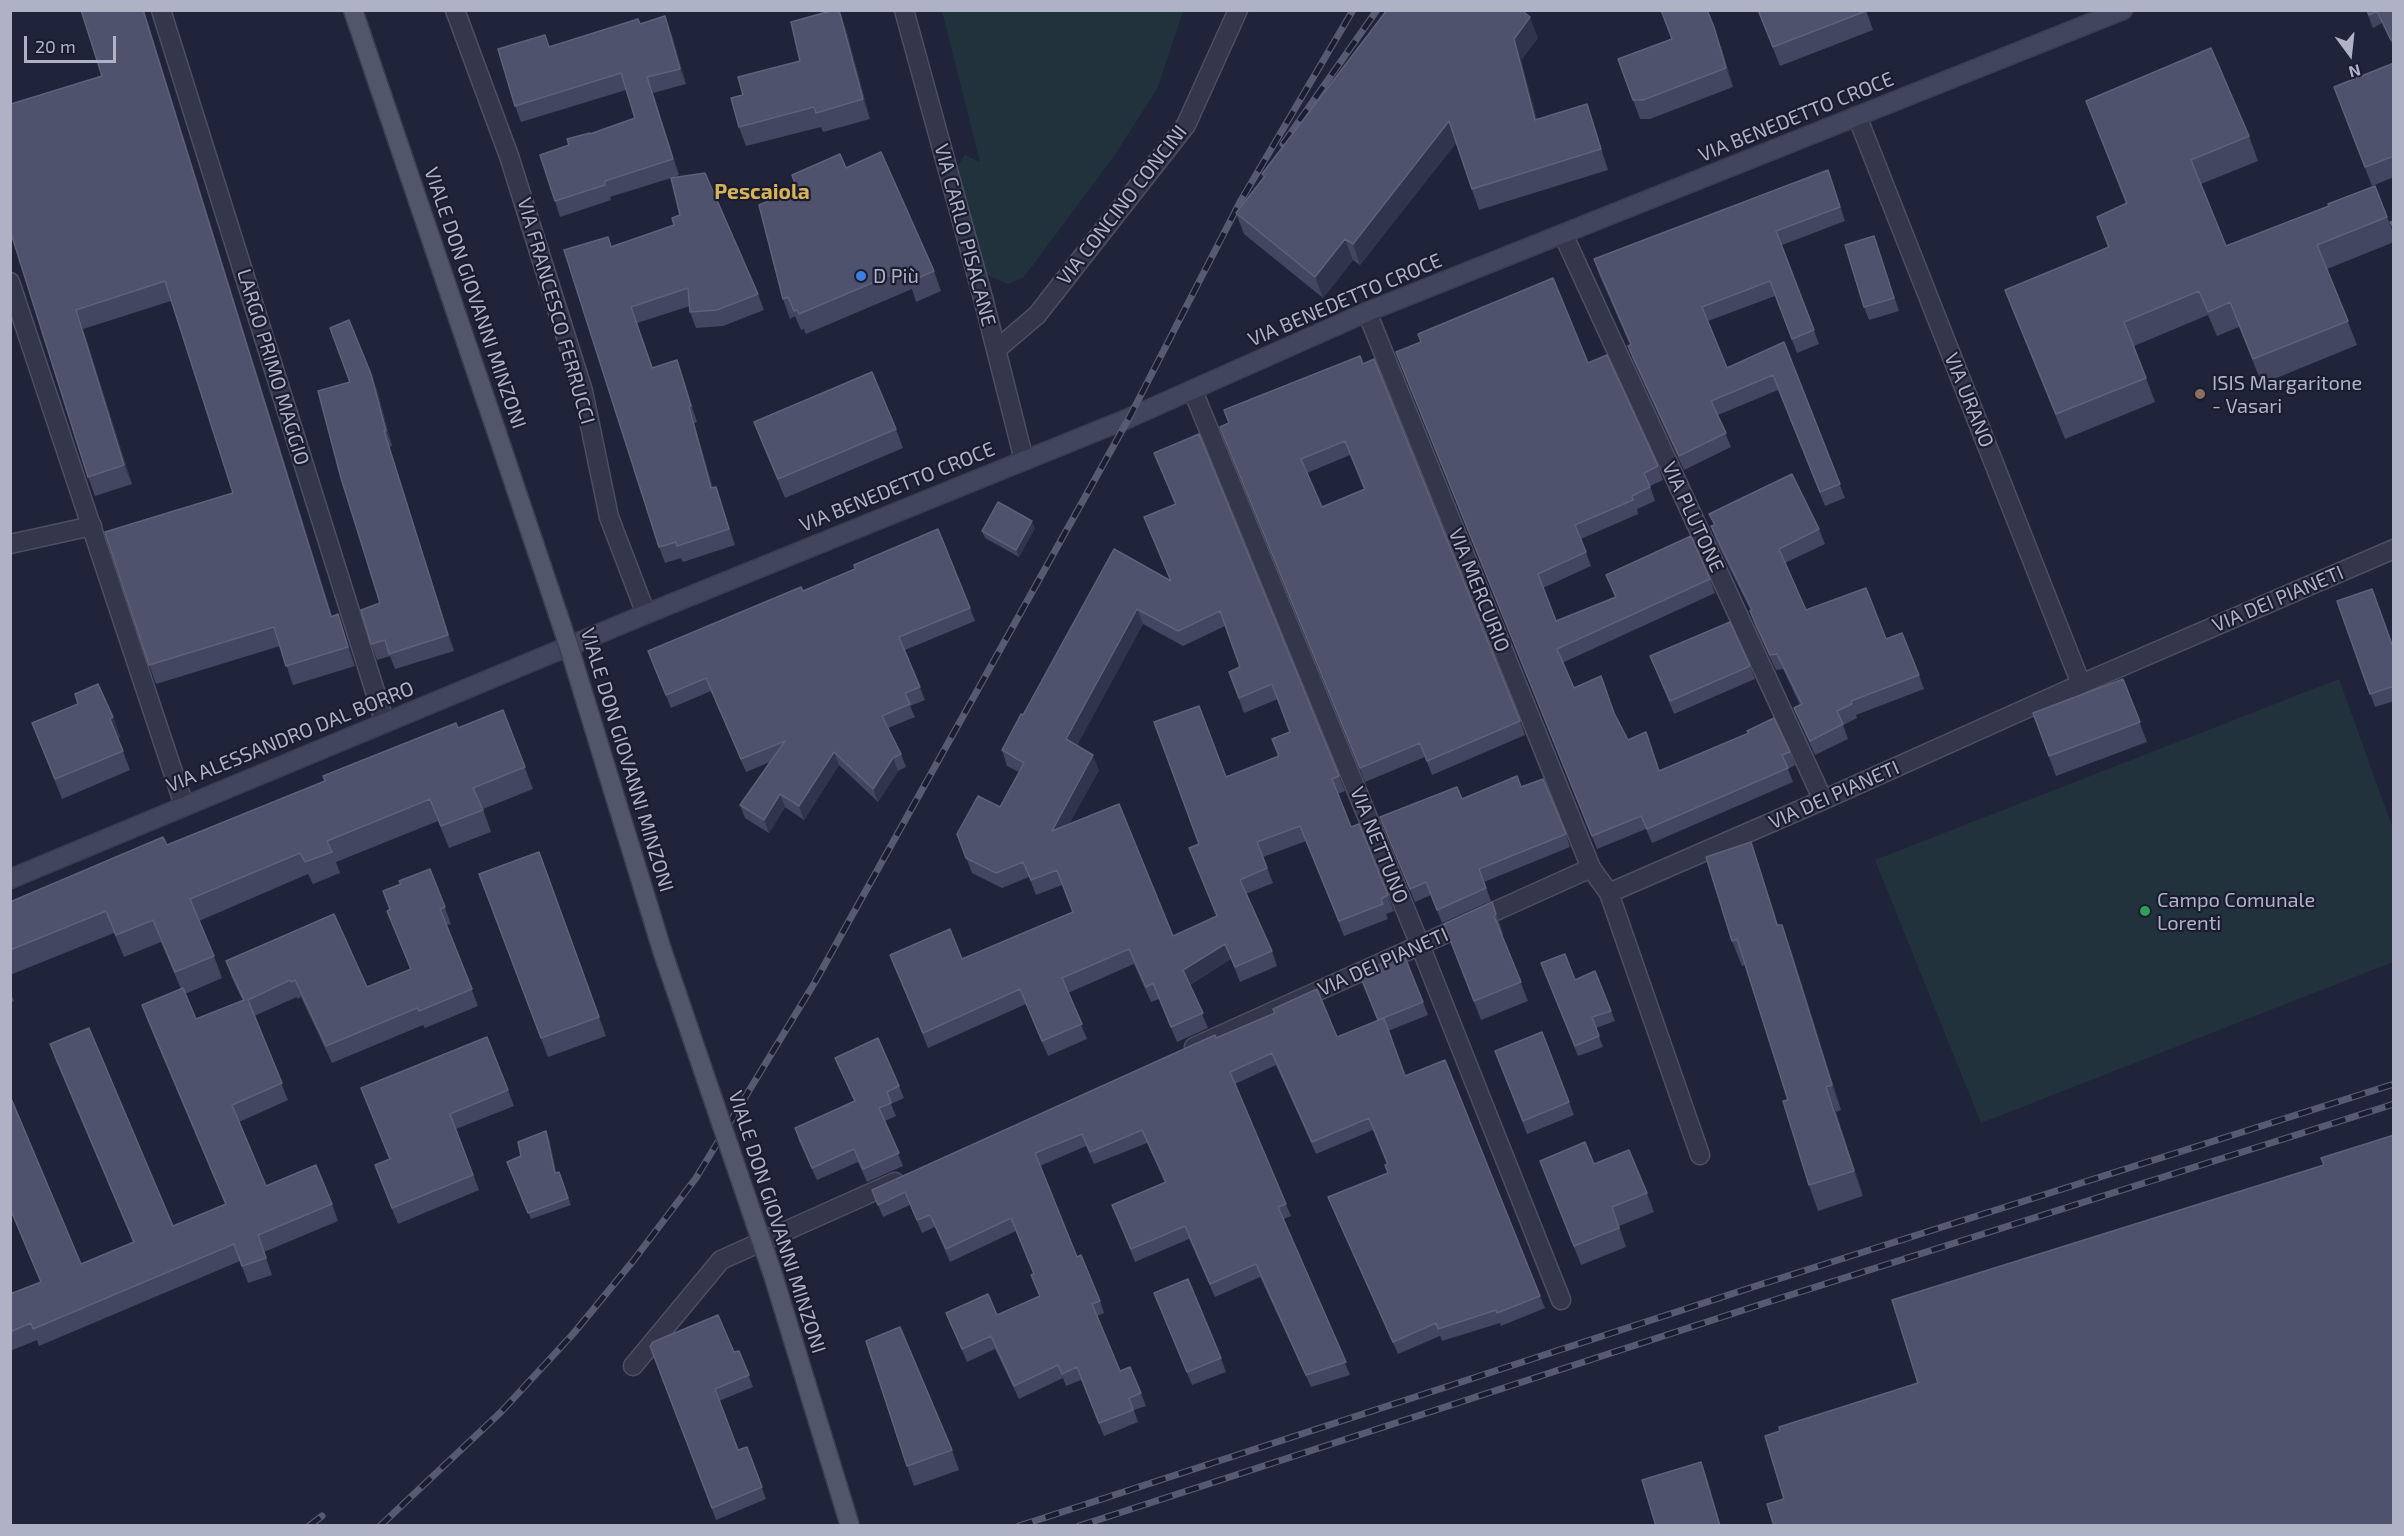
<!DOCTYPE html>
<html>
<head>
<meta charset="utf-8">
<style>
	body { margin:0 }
	#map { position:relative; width:2404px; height:1536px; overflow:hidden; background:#20243b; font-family:"Exo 2",sans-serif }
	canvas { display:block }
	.frame { position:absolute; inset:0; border:12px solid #afb2c7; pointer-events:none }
	.north { position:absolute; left:2320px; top:24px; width:60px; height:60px; -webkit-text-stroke:4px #1a1d2f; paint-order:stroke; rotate:165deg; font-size:16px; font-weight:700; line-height:24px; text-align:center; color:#afb2c7 }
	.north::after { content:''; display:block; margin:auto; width:21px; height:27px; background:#afb2c7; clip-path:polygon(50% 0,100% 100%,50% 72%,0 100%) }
	.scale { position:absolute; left:24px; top:36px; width:92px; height:27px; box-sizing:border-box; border:3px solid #afb2c7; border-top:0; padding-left:8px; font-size:18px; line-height:21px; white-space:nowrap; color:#afb2c7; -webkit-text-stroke:4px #1a1d2f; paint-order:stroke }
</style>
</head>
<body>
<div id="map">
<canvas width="2404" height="1536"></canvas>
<div class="frame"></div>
<div class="north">N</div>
<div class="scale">20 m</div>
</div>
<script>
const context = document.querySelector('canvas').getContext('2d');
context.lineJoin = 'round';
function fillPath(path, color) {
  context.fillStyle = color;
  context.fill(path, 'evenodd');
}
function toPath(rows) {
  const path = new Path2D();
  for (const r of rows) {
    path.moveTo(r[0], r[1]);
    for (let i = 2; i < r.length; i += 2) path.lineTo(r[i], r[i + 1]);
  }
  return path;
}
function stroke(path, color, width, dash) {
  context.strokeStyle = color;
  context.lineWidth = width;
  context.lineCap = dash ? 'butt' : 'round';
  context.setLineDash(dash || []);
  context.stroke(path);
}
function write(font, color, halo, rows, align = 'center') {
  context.font = font + ' "Exo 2",sans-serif';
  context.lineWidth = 4.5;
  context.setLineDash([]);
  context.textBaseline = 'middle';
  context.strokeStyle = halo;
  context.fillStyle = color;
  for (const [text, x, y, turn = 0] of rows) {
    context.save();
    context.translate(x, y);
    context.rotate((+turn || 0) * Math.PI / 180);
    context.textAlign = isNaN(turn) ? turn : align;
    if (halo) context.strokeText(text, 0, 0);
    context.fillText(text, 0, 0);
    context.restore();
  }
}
const green = toPath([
	[942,11,1183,11,1157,89,1114,156,1024,277,1008,284,987,275,957,167,965,155,980,162],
	[2339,679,2393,829,2393,962,1981,1123,1875,860]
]);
const street = toPath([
	[161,10,385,723],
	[455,10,509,156,583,391,609,517,646,614],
	[904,10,983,298,1024,460],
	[1857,116,2081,684],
	[1563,234,1823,800],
	[10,282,184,805],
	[1367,312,1591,868],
	[996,350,1037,315,1186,125,1238,10],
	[1193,391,1420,945,1561,1300],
	[10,544,92,526],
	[1609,893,1700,1155],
	[1194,1047,1591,868,1609,893,1823,800,2081,684,2394,549],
	[633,1366,721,1260,895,1182]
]);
const secondary = toPath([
	[10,879,646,614,1129,418,1367,312,2123,10]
]);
const primary = toPath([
	[353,10,497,433]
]);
const rail = toPath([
	[1283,144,1377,10],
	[309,1526,322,1516],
	[380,1526,501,1412,573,1334,633,1261,696,1178,815,982,1129,418,1240,202,1353,10],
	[1019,1526,1759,1285,2394,1084],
	[1079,1526,1765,1303,2394,1104]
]);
const primaryBridge = toPath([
	[497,433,569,647,662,950,773,1275,850,1526]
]);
const wall = toPath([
	[81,10,144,10,332,616,338,614,355,666,293,685,280,646,156,684,149,665,233,493,171,301,83,329,132,484,95,496,88,477,10,230,10,98,12,104,102,76],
	[1387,10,1527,10,1525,13,1538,38,1521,60,1537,120,1587,104,1608,170,1479,210,1456,143,1360,265,1353,260,1323,298,1244,234,1236,213,1263,178,1262,174],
	[1758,10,1866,10,1873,30,1780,66],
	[2366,10,2394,10,2394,48,2382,23,2373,28],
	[640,24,671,32,686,84,653,93,679,175,672,178,758,294,764,310,723,326,696,328,690,312,690,306,637,323,653,368,677,360,697,422,694,423,713,488,721,503,735,545,683,562,681,558,665,563,659,547,608,237,611,246,674,225,680,215,671,178,610,197,611,200,560,217,555,201,569,145,590,134,635,118,626,90,521,122,515,106,550,47],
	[846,29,870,119,823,132,821,127,746,146,739,127,743,95,800,61],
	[1721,46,1733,87,1650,119,1640,119,1618,59],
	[2394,63,2394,177,2372,186,2334,87],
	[2086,101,2249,136,2258,161,2201,184,2226,246,2387,217,2394,234,2394,242,2327,269,2357,345,2262,384,2239,327,2217,336,2208,315,2134,346,2155,402,2065,439,2014,314,2005,290,2108,248,2097,217,2126,204],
	[846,168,934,271,941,291,916,302,912,289,806,334,804,329,801,330,795,316,790,319,783,299,797,189,792,175],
	[1833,184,1845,221,1782,245,1819,344,1797,353,1775,296,1708,321,1727,368,1784,342,1845,498,1825,506,1778,390,1718,415,1731,447,1684,470,1633,360,1628,346,1630,345,1599,274,1594,259],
	[1878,249,1899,311,1869,320,1864,307],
	[1421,342,1588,363,1658,466,1663,480,1650,486,1655,501,1637,509,1638,514,1581,539,1591,566,1543,588,1556,621,1615,597,1606,575,1710,579,1715,593,1562,663,1574,688,1614,713,1628,740,1660,771,1790,752,1795,765,1788,769,1793,782,1652,843,1646,829,1597,849,1396,352],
	[1360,356,1520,721,1525,735,1432,775,1425,757,1365,782,1220,427,1229,423,1224,410],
	[1350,455,1364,490,1322,507,1307,473],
	[371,374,377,390,392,446,389,447,454,651,395,669,390,656,377,660,371,644,380,603,350,382],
	[754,422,896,429,903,448,785,498,761,441],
	[1154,453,1339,776,1345,791,1338,794,1351,827,1388,895,1394,911,1386,914,1388,919,1344,936,1306,841,1263,857,1273,883,1246,894,1272,951,1277,966,1240,982,1231,959,1190,985,1208,1028,1177,1042,1159,999,1151,1002,1134,964,1068,993,1087,1039,1048,1056,1026,1004,928,1048,890,955,962,959,1073,913,1062,885,1036,895,1029,877,1002,888,972,873,957,834,1000,807,1019,772,1007,766,1002,750,1023,715,1114,549,1170,580,1144,517,1175,505],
	[1143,624,1183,646,1225,626,1240,667,1229,672,1244,713,1278,699,1290,732,1272,739,1278,756,1226,777,1199,844,1189,848,1217,916,1173,936,1069,824,1099,770,1077,745],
	[1709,514,1819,529,1825,544,1785,563,1806,610,1886,639,1919,675,1924,689,1856,715,1857,718,1843,725,1848,739,1815,755,1800,722,1794,708,1800,705,1783,669,1776,670,1755,626,1750,611,1751,611,1716,541,1711,526,1714,525],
	[1035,528,1019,557,985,538,982,531],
	[803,591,970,608,975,621,905,650,925,700,910,706,915,717,888,728,901,754,906,767,898,771,878,802,839,765,804,820,785,807,769,833,745,818,740,805,770,762,746,772,711,691,671,708,648,651],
	[2337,601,2394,650,2394,701,2375,707],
	[1650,656,1750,666,1755,679,1674,714],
	[2123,679,2147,742,2056,776,2033,713],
	[503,710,533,789,483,809,491,832,449,848,438,821,336,862,340,873,313,884,308,874,199,921,214,956,222,978,185,994,196,1019,243,1001,232,978,226,961,367,987,410,969,387,911,390,910,383,891,401,884,430,869,451,924,447,925,478,1006,425,1028,423,1025,332,1063,301,997,297,999,297,997,254,1016,288,1100,239,1122,266,1186,332,1204,338,1221,264,1252,272,1275,248,1283,240,1261,39,1346,37,1340,10,1351,10,1294,41,1282,10,1210,10,1096,81,1264,133,1242,56,1061,50,1044,173,1226,225,1204,148,1022,142,1005,181,989,161,942,124,957,114,933,10,975,10,902,167,845],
	[113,717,120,737,118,738,130,770,62,799,32,723],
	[1521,787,1566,834,1570,847,1484,882,1491,901,1442,923,1431,895,1415,902,1380,817],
	[1751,842,1760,868,1778,925,1791,950,1841,1110,1836,1112,1863,1196,1818,1211,1809,1185,1788,1100,1745,965,1742,966,1732,941],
	[539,852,606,1036,548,1057,479,874],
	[1492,902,1503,934,1502,935,1528,1001,1481,1020,1444,924],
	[1595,971,1615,1021,1596,1028,1603,1047,1578,1056,1545,974,1575,980],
	[1359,973,1423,1002,1428,1015,1388,1031,1405,1076,1540,1296,1545,1308,1501,1326,1500,1323,1442,1341,1440,1336,1398,1354,1333,1210,1328,1197,1388,1173,1387,1165,1373,1130,1316,1154,1276,1065,1235,1084,1291,1216,1284,1219,1350,1375,1311,1387,1260,1277,1215,1297,1189,1239,1135,1262,1112,1205,1165,1183,1147,1143,1094,1164,1086,1146,1040,1166,1077,1257,1100,1301,1104,1313,1097,1316,1120,1371,1141,1393,1146,1406,1134,1410,1138,1422,1104,1436,1081,1380,1066,1386,1063,1378,1019,1399,995,1349,967,1362,946,1313,997,1315,1039,1296,1034,1274,1016,1231,950,1262,935,1227,922,1233,910,1205,883,1217,872,1190,1216,1038,1337,1037,1378,1021],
	[10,992,14,1001,10,1003],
	[1542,1032,1574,1115,1527,1134,1500,1064],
	[835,1058,899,1086,904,1098,891,1104,896,1116,885,1121,903,1166,867,1182,858,1162,817,1180,799,1141,795,1128,854,1101],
	[361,1088,508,1090,514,1106,456,1129,479,1190,398,1224,381,1181,390,1159],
	[546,1131,549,1138,556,1173,559,1172,571,1205,531,1219,507,1162,521,1156],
	[1540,1161,1594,1164,1647,1193,1654,1212,1619,1226,1626,1247,1581,1265],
	[1154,1293,1221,1358,1226,1372,1192,1385],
	[650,1346,734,1352,739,1351,753,1387,719,1401,738,1450,747,1447,766,1499,716,1520],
	[952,1450,959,1470,914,1486,907,1466]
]);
const shadedWall = toPath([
	[143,10,144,10,338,636,331,617],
	[839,10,846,29,870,119,863,99],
	[665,16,671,32,686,84,680,69],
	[1530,17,1538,38,1521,60,1542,141,1535,120,1514,39],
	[1714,27,1721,46,1733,87,1726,68],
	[647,77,653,93,679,175,673,159],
	[1449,121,1457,142,1360,265,1353,244],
	[1345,239,1353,260,1323,298,1315,277],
	[76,310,83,329,132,484,124,465],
	[677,360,683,376,697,422,691,406],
	[371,374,377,390,392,446,386,431],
	[689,407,694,423,717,504,711,488],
	[384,431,389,447,454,651,448,635],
	[1032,521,1035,528,1019,557,1016,550],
	[1137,609,1143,624,1072,755,1066,739],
	[338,614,345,634,355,666,348,647],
	[113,717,120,737,117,738,110,719],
	[834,752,839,765,804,820,799,806],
	[1093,755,1099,770,1057,846,1052,831],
	[893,758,898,771,878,802,873,789],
	[780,794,785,807,769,833,764,820],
	[1751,842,1760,868,1786,951,1777,925],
	[1782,925,1791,950,1841,1110,1832,1085],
	[1225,944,1231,959,1189,985,1183,970],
	[1826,1087,1836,1112,1863,1196,1854,1171],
	[546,1131,549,1138,558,1180,555,1173],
	[1701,1462,1708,1481,1721,1526,1720,1526]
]);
const building = toPath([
	[81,10,143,10,331,617,338,614,348,647,286,666,274,627,149,665,105,532,233,493,165,281,76,310,124,465,88,477,10,230,10,102,11,104,102,76,81,10],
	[834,10,839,10,863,99,816,113,814,107,739,127,731,98,743,95,738,77,800,61,791,22,834,10],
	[1387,10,1521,10,1530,17,1514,39,1535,120,1587,104,1601,149,1472,189,1449,121,1353,244,1345,239,1315,277,1236,213,1265,176,1262,174,1387,10],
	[1661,10,1707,10,1714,27,1726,68,1643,100,1633,100,1618,59,1672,39,1661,10],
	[1758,10,1866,10,1866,11,1773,47,1758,10],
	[2367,10,2394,10,2394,38,2391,40,2377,11,2369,15,2367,10],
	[665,16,680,69,647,77,673,159,605,181,605,185,555,201,540,155,569,145,567,139,590,133,590,134,635,118,621,73,515,106,498,49,545,35,549,47,638,19,640,24,665,16],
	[2211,48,2249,136,2191,160,2226,246,2329,206,2328,204,2375,186,2387,217,2317,245,2348,321,2253,359,2230,302,2208,312,2199,291,2124,322,2146,378,2056,414,2005,290,2109,247,2097,217,2127,203,2086,101,2211,48],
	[2394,63,2394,156,2365,167,2334,87,2394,63],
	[881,152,934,271,909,282,905,269,799,314,797,310,794,311,788,297,783,299,759,205,797,189,792,175,840,154,846,168,881,152],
	[1828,170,1840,207,1776,231,1814,330,1792,339,1770,281,1702,307,1727,368,1784,342,1840,484,1820,492,1773,375,1711,401,1726,433,1679,456,1628,346,1631,344,1594,259,1828,170],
	[705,173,758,294,717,310,690,312,688,288,631,307,652,368,677,360,691,406,689,407,711,488,716,487,729,529,677,546,676,542,659,547,564,250,608,237,611,247,674,225,672,218,680,215,671,178,705,173],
	[2394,221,2394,229,2390,222,2394,221],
	[1874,236,1894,298,1864,307,1845,245,1874,236],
	[1553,278,1588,363,1607,355,1658,466,1644,473,1650,487,1632,496,1633,500,1575,525,1586,552,1538,574,1556,621,1616,597,1606,575,1691,536,1710,579,1557,649,1574,688,1601,676,1614,713,1628,740,1646,732,1659,771,1749,733,1747,731,1774,718,1790,752,1782,755,1788,768,1647,829,1641,816,1592,836,1396,352,1421,342,1418,334,1553,278],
	[349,320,371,374,386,431,384,431,448,635,389,654,385,640,371,644,361,610,380,603,341,478,318,391,350,382,330,328,349,320],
	[1360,356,1363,364,1374,359,1520,721,1427,761,1420,743,1360,768,1220,427,1229,423,1224,410,1360,356],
	[1345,441,1365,489,1322,507,1301,459,1345,441],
	[872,372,896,429,778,479,754,422,872,372],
	[1199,434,1339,776,1332,779,1351,827,1359,824,1388,895,1381,899,1383,904,1339,921,1300,826,1257,842,1267,868,1240,880,1272,951,1235,967,1225,944,1183,970,1203,1013,1171,1027,1153,983,1146,987,1129,949,1062,978,1082,1024,1042,1041,1020,989,923,1033,890,955,950,929,962,959,1073,912,1057,870,1031,880,1023,862,996,873,966,858,957,834,978,796,1000,807,1024,763,1002,750,1021,714,1023,715,1114,549,1171,581,1144,517,1176,504,1154,453,1199,434],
	[1137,609,1178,631,1220,611,1240,667,1229,672,1239,698,1272,684,1290,732,1272,739,1279,756,1226,777,1199,706,1154,722,1199,844,1189,848,1217,916,1173,936,1119,804,1052,831,1093,755,1066,739,1137,609],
	[1792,474,1819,529,1779,549,1806,610,1866,588,1886,639,1902,633,1919,675,1851,701,1852,704,1837,711,1843,724,1810,741,1794,708,1802,704,1777,654,1770,655,1750,611,1752,610,1711,526,1715,525,1709,514,1792,474],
	[998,502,1032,521,1016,550,982,531,998,502],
	[938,529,970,608,899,637,920,687,905,693,910,704,882,716,901,754,893,758,873,789,834,752,799,806,780,794,764,820,740,805,785,741,741,759,706,678,666,695,648,651,801,587,803,591,855,569,854,565,938,529],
	[2372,589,2394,650,2394,686,2370,694,2337,601,2372,589],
	[1730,622,1750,666,1670,701,1650,656,1730,622],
	[2123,679,2140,722,2049,756,2033,713,2123,679],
	[98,684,113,717,110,719,123,751,55,779,32,723,78,704,75,694,98,684],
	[503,710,525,767,473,788,483,810,441,826,430,799,327,841,332,852,305,862,300,853,190,899,214,956,175,972,153,920,116,935,106,911,10,950,10,902,163,837,167,845,325,781,323,776,456,723,458,728,503,710],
	[1517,776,1521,787,1543,779,1566,834,1479,869,1486,888,1437,910,1426,882,1410,889,1380,817,1457,787,1462,799,1517,776],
	[1751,842,1777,925,1782,925,1832,1085,1826,1087,1854,1171,1809,1185,1783,1101,1788,1100,1737,939,1732,941,1706,857,1751,842],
	[539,852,599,1017,541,1038,479,874,539,852],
	[430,869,445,907,440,909,472,989,419,1011,417,1008,326,1046,295,980,291,982,290,980,248,1000,282,1083,232,1105,266,1186,316,1165,332,1204,258,1235,266,1258,242,1266,234,1244,33,1329,31,1323,10,1332,10,1294,41,1282,10,1208,10,1096,81,1264,134,1242,50,1044,89,1028,173,1226,226,1204,142,1005,183,988,196,1019,244,1000,226,961,334,914,367,987,411,969,387,911,390,909,383,891,401,884,399,881,430,869],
	[1492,902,1496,914,1494,916,1521,982,1474,1001,1444,924,1492,902],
	[1565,954,1575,980,1595,971,1611,1011,1592,1017,1599,1036,1575,1046,1541,963,1565,954],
	[1404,955,1423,1002,1378,1020,1359,973,1404,955],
	[1317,989,1337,1037,1384,1018,1405,1076,1445,1060,1540,1296,1497,1313,1496,1310,1438,1329,1436,1323,1393,1342,1328,1197,1388,1173,1385,1165,1388,1164,1369,1118,1312,1142,1272,1053,1230,1072,1286,1204,1278,1207,1346,1362,1306,1375,1256,1264,1210,1284,1185,1226,1131,1249,1112,1205,1166,1182,1142,1130,1090,1152,1082,1134,1035,1153,1077,1257,1081,1255,1100,1301,1092,1304,1120,1371,1130,1367,1141,1393,1129,1398,1133,1410,1099,1423,1077,1367,1062,1374,1058,1365,1014,1386,991,1336,962,1349,946,1313,988,1294,997,1315,1040,1296,1031,1275,1034,1274,1011,1218,946,1249,930,1215,917,1220,905,1192,878,1205,872,1190,1215,1035,1216,1038,1275,1013,1273,1009,1317,989],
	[1542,1032,1569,1102,1523,1121,1495,1051,1542,1032],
	[487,1037,508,1090,450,1114,473,1175,392,1208,375,1165,390,1159,361,1088,487,1037],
	[878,1038,899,1086,887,1092,891,1103,879,1108,899,1153,863,1169,854,1149,812,1168,795,1128,855,1101,835,1058,878,1038],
	[546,1131,555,1173,559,1172,568,1198,528,1213,507,1162,521,1156,518,1142,546,1131],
	[2394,1135,2394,1526,1774,1526,1767,1504,1784,1499,1765,1436,1780,1431,1779,1427,1918,1383,1892,1300,2324,1165,2321,1158,2394,1135],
	[1585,1142,1594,1164,1629,1150,1647,1193,1612,1207,1619,1228,1574,1246,1540,1161,1585,1142],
	[1188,1279,1221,1358,1187,1372,1154,1293,1188,1279],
	[718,1315,734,1352,739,1351,749,1375,715,1389,738,1450,747,1447,762,1487,712,1508,650,1346,653,1342,718,1315],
	[900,1327,952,1450,907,1466,866,1341,900,1327],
	[1701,1462,1720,1526,1656,1526,1642,1480,1701,1462]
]);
const markers = [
	[861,276,6,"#3f7fe0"],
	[2200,394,6,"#8d6e63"],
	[2145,911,6,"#2e9e5b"]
];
const streetNames = [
	["VIA BENEDETTO CROCE",1796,117,-22],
	["VIA CONCINO CONCINI",1122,205,-52],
	["VIA CARLO PISACANE",965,235,75],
	["VIALE DON GIOVANNI MINZONI",475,298,71],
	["VIA BENEDETTO CROCE",1345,300,-23],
	["VIA FRANCESCO FERRUCCI",556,311,74],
	["LARGO PRIMO MAGGIO",273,367,73],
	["VIA URANO",1969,400,68],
	["VIA BENEDETTO CROCE",897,487,-22],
	["VIA PLUTONE",1693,517,65],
	["VIA MERCURIO",1479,590,68],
	["VIA DEI PIANETI",2278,599,-23],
	["VIA ALESSANDRO DAL BORRO",290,737,-22],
	["VIALE DON GIOVANNI MINZONI",627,760,73],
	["VIA DEI PIANETI",1834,795,-24],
	["VIA NETTUNO",1379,845,68],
	["VIA DEI PIANETI",1383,962,-24],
	["VIALE DON GIOVANNI MINZONI",777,1222,72]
];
const poiNames = [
	["D Più",873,276],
	["ISIS Margaritone",2212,383],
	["- Vasari",2212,406],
	["Campo Comunale",2157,900],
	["Lorenti",2157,923]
];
const neighbourhoodNames = [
	["Pescaiola",762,192]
];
fillPath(green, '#22323c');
stroke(street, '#4c4f62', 21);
stroke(secondary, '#3a3e51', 21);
stroke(primary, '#3a3e51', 21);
stroke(street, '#34374b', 18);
stroke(secondary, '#42455e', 18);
stroke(primary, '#52566b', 18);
stroke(rail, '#565a72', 7);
stroke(rail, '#1a1d2f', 4.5, [14]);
stroke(primaryBridge, '#3a3e51', 21, []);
stroke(primaryBridge, '#52566b', 18);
fillPath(wall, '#424661');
fillPath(shadedWall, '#30344d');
fillPath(building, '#4e526c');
stroke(building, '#5d617a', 1.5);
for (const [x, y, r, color] of markers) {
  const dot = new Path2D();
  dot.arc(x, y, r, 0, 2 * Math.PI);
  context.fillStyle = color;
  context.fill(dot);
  stroke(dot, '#1a1d2f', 2);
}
write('20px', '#afb2c7', '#1a1d2f', streetNames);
write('20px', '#afb2c7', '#1a1d2f', poiNames, 'left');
write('bold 21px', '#d9b358', '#1a1d2f', neighbourhoodNames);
</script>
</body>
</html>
